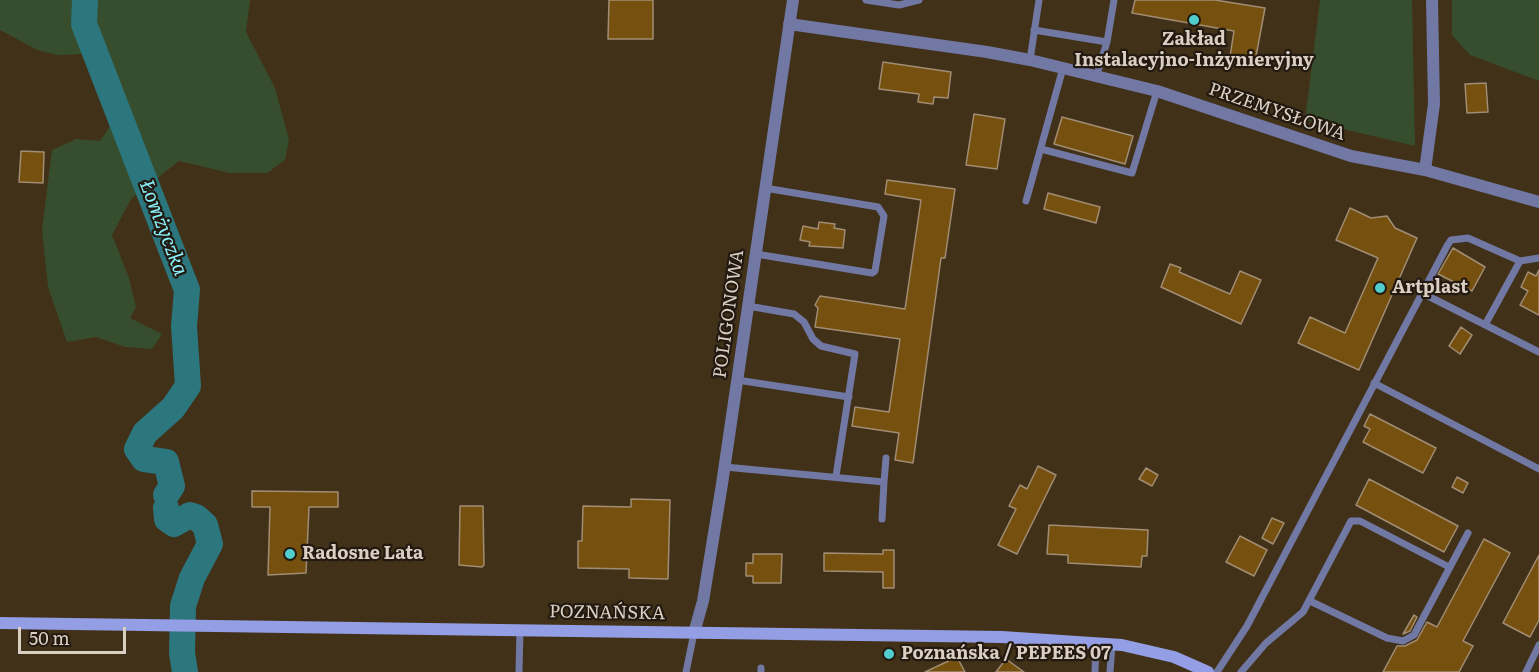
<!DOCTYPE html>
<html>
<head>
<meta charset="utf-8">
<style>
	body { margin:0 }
	#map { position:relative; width:1539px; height:672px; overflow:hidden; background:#413119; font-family:Literata,serif }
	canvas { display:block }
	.scale { position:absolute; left:18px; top:627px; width:108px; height:27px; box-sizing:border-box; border:3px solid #dacfc2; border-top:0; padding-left:8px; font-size:18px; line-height:21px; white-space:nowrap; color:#dacfc2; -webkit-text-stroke:4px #221a10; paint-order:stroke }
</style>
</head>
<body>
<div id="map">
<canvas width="1539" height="672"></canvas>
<div class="scale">50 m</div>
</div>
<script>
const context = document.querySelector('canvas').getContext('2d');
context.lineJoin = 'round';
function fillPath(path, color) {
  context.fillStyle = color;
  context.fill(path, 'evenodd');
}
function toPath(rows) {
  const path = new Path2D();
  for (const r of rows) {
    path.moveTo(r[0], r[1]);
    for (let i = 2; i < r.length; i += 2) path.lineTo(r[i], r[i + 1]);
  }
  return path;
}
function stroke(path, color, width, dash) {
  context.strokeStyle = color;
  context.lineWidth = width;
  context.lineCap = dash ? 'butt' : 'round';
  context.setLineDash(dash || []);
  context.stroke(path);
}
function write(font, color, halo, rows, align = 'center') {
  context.font = font + ' Literata,serif';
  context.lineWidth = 4.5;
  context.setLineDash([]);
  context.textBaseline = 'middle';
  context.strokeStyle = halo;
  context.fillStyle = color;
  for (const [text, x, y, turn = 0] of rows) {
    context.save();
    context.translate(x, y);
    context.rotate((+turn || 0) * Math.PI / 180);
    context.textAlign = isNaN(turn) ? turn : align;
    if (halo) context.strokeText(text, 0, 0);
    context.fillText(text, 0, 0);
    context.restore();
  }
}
const green = toPath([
	[0,0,250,0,246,32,275,88,289,140,285,160,267,173,230,173,179,161,131,199,112,235,129,278,136,307,130,318,162,334,152,349,125,347,96,337,67,342,48,287,42,230,52,150,76,139,100,141,110,126,96,78,84,54,58,55,37,50,0,30],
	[1320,0,1412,0,1415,146,1305,120],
	[1452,0,1539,0,1539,81,1470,55,1452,35]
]);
const river = toPath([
	[85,0,84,24,187,290,184,326,188,386,173,408,145,433,137,449,144,459,166,462,172,486,166,495],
	[166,508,167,519,174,524,190,515,196,517,205,525,210,544,192,578,183,606,182,653,185,672]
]);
const building = toPath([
	[609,0,653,0,653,39,608,39,609,0],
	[1135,0,1215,0,1265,8,1254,67,1229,63,1234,31,1132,13,1135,0],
	[883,62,951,72,948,98,934,97,933,104,918,102,919,94,879,89,883,62],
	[1486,83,1488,112,1467,113,1465,84,1486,83],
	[974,114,1005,119,997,169,966,165,974,114],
	[1062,117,1133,136,1125,164,1054,144,1062,117],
	[21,151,44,152,43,183,19,182,21,151],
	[887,180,955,189,945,258,941,258,913,463,895,460,899,433,852,426,855,407,889,412,900,339,815,327,818,308,815,305,820,296,905,309,921,200,885,194,887,180],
	[1048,193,1100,207,1096,223,1044,209,1048,193],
	[1350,208,1371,218,1387,216,1395,228,1417,238,1359,370,1298,343,1310,317,1345,333,1378,258,1336,240,1350,208],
	[819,222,835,224,834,228,845,230,843,248,809,246,810,242,800,240,803,226,818,229,819,222],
	[1453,248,1485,267,1472,291,1438,274,1453,248],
	[1170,264,1181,268,1179,272,1230,294,1240,271,1261,280,1241,324,1161,287,1170,264],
	[1539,270,1539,315,1520,305,1528,291,1521,287,1528,272,1536,276,1539,270],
	[1461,327,1472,335,1460,354,1449,346,1461,327],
	[1370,414,1436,448,1423,473,1363,442,1370,429,1364,426,1370,414],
	[1038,466,1056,475,1017,554,998,545,1016,509,1009,506,1020,485,1027,489,1038,466],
	[1146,468,1158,475,1152,486,1139,479,1146,468],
	[1457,477,1468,483,1463,493,1452,487,1457,477],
	[1369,479,1458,526,1444,552,1356,505,1369,479],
	[252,491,338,492,338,507,309,507,306,573,268,575,270,507,252,507,252,491],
	[631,499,670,500,668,579,629,578,629,569,578,568,578,541,582,541,583,506,631,507,631,499],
	[460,506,483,506,484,565,482,567,459,565,460,506],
	[1272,518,1284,523,1273,544,1262,538,1272,518],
	[1049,525,1148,530,1147,556,1142,556,1141,567,1068,563,1068,555,1047,554,1049,525],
	[1240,536,1267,550,1254,576,1226,562,1240,536],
	[1484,539,1510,553,1463,641,1473,646,1459,672,1383,672,1397,646,1405,646,1417,640,1427,622,1437,627,1484,539],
	[883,550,894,550,894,588,883,588,883,572,824,571,824,553,883,554,883,550],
	[753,554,782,554,781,583,753,583,753,576,746,576,746,563,753,563,753,554],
	[1539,555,1539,620,1530,637,1503,623,1539,555],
	[1414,615,1417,617,1410,631,1403,634,1414,615],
	[957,657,965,672,925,672,957,657],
	[1006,659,1024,672,996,672,1006,659]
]);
const service = toPath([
	[866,0,899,5,919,0],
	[1034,30,1107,42],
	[1030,60,1039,0],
	[1096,77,1107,42,1114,0],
	[1041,149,1132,173,1157,91],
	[1026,201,1063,68],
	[756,254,872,273,875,271,884,216,878,207,765,188],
	[1422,293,1539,352],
	[748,306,794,314,804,322,813,339,821,346,855,354,836,476],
	[1485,325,1520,261],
	[737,380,849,397],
	[1374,383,1539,469],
	[725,467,884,482,882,519],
	[884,482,886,458],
	[1310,601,1387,638,1403,641,1414,635,1468,533],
	[519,672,520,630],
	[686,672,694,633],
	[761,672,761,668],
	[1095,672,1096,642],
	[1110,672,1112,644],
	[1217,672,1247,626,1447,246,1451,240,1468,238,1520,261,1539,258],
	[1241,672,1266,643,1303,612,1351,521,1360,521,1449,567],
	[1526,672,1539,645]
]);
const minor = toPath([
	[789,24,987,52,1030,60,1157,91,1351,156,1425,170,1539,202],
	[1425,170,1434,104,1432,0],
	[694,633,703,601,722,484,793,0]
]);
const secondary = toPath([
	[0,623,1002,637,1122,645,1174,657,1208,672]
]);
const markers = [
	[1194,20,6,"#52cdce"],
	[1380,288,6,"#52cdce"],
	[290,554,6,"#52cdce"],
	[889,654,6,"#52cdce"]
];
const poiNames = [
	["Zakład",1194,40,"center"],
	["Instalacyjno-Inżynieryjny",1194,61,"center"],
	["Artplast",1392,288],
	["Radosne Lata",302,554],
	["Poznańska / PEPEES 07",901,654]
];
const streetNames = [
	["PRZEMYSŁOWA",1277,112,19],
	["POLIGONOWA",729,314,-82],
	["POZNAŃSKA",607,613,1]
];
const waterNames = [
	["Łomżyczka",163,228,69]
];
fillPath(green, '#364e2d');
stroke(river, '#2c767e', 26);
fillPath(building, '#76500f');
stroke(building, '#a18d73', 1.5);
stroke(service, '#7178a4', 7);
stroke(minor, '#7178a4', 12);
stroke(secondary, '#939ee4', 12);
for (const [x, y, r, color] of markers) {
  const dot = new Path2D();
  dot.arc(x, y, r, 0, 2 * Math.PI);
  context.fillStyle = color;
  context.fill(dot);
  stroke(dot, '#221a10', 2);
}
write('bold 18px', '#dacfc2', '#221a10', poiNames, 'left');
write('18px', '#dacfc2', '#221a10', streetNames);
write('italic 20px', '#8bf1fd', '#221a10', waterNames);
</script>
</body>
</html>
